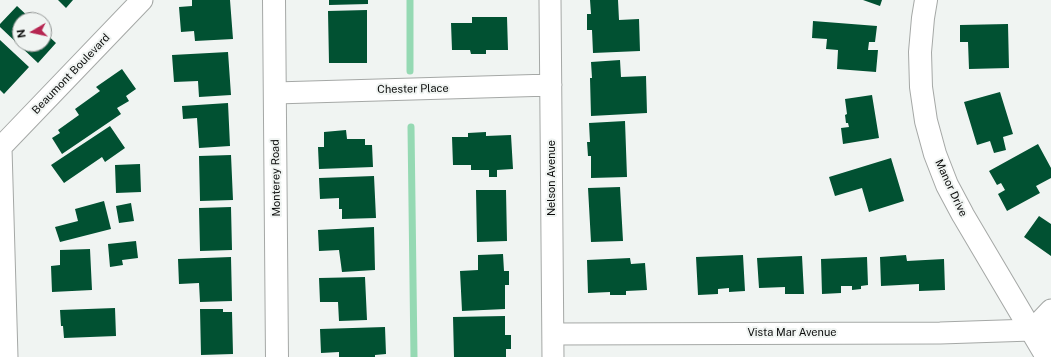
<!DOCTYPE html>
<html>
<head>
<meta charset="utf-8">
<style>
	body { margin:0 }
	#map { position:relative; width:1051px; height:357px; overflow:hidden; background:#f0f4f2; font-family:"Public Sans",sans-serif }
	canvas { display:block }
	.north { position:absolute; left:12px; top:12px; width:40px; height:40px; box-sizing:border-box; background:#f0f4f2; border:1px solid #949796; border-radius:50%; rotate:261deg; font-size:11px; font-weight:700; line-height:16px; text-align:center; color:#0b0c0b }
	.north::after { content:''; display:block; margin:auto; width:14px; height:18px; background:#b62651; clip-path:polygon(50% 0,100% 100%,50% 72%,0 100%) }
</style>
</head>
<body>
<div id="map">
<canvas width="1051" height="357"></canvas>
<div class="north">N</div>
</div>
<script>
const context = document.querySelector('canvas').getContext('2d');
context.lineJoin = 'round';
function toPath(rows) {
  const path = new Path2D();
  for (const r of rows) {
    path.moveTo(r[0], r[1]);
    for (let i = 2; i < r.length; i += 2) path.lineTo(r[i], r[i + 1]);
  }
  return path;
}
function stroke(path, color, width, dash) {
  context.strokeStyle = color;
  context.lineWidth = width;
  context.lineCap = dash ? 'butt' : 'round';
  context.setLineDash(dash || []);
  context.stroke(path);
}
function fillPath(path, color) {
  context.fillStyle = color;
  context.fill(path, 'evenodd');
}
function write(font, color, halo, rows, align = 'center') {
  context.font = font + ' "Public Sans",sans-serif';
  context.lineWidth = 4;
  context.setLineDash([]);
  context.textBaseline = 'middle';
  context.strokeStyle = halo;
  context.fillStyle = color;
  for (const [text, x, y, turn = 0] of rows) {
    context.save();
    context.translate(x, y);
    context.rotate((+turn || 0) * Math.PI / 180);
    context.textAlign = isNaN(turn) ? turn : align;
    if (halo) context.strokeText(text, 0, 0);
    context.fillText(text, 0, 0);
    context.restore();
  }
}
const stream = toPath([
	[410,0,410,71],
	[411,127,414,357]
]);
const building = toPath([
	[58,0,73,0,66,8],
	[192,0,230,0,233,39,195,41,194,31,181,32,179,7,192,6],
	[329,0,368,0,368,4,329,5],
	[590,0,618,0,619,20,639,19,640,51,593,53,592,30,587,30,587,14,591,14],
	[863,0,882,0,880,6],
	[17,6,32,20,20,20,20,44,44,44,44,32,56,43,38,63,0,27,0,24],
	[367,10,367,63,329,63,328,11],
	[472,17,507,17,508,50,486,50,486,54,471,54,470,50,452,50,451,23,472,23],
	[813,21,877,26,875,42,869,42,868,50,878,50,876,72,837,69,838,50,826,49,827,39,812,38],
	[1008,24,1009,68,969,69,968,42,960,42,960,25],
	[0,40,29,67,4,94,0,90],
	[228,52,231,95,199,97,198,81,174,82,172,55],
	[620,60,621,77,646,76,647,113,591,116,590,78,592,78,591,62],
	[122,69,136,89,126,96,129,101,117,108,121,114,62,154,52,138,60,133,58,130,79,115,75,109,100,91,96,87],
	[1000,92,1013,134,1003,137,1006,150,994,153,990,141,977,145,964,102],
	[872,95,879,138,843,144,841,128,849,127,848,123,846,123,845,115,847,114,845,99],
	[228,103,230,146,199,148,197,118,183,119,182,106],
	[625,121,627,177,591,178,591,156,588,156,587,142,590,142,589,123],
	[110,126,125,148,105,162,102,157,64,183,51,165],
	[346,130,347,139,365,139,365,145,372,145,373,167,319,169,318,147,324,147,324,132],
	[486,132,486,136,511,135,513,169,497,170,497,177,489,177,489,170,471,170,471,165,453,165,452,137,468,137,468,133],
	[1038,144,1051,168,1051,178,1036,186,1040,193,1007,211,998,194,1005,190,1001,183,997,185,989,171],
	[231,155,233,200,200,201,199,156],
	[891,158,904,201,869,212,862,188,835,196,829,177],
	[140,164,141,192,116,193,115,165],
	[374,176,376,218,342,219,342,209,339,209,339,198,320,199,319,178],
	[620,187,623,241,591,242,588,188],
	[476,190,506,190,507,241,477,242],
	[104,201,111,229,60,242,55,227,78,221,75,209],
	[131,203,134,221,119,223,116,206],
	[231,207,232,250,200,251,199,208],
	[1039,216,1051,224,1051,256,1024,237],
	[374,227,375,270,342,272,339,250,319,251,318,230],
	[136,241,138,258,122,260,123,265,110,267,108,244],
	[90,249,92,290,52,292,51,266,60,265,60,250],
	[503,254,504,271,509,271,509,285,505,285,505,309,462,311,460,271,478,270,478,255],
	[743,255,745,291,729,292,729,288,718,289,718,294,698,295,696,257],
	[906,255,907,261,944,259,945,290,919,291,919,284,881,286,880,257],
	[802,256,804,294,785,294,785,287,759,288,757,258],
	[231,257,232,301,200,302,199,283,179,284,178,259],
	[867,257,868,285,861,286,861,289,852,290,852,286,841,286,841,293,822,294,821,259],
	[630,258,631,264,645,263,647,290,626,291,626,295,610,295,610,292,588,293,587,260],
	[365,277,367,320,339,321,338,302,320,302,319,278],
	[115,308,116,336,64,338,63,326,61,326,60,310],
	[200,309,223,309,223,312,232,312,233,354,201,355],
	[505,316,505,335,511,335,511,349,506,349,506,357,454,357,453,317],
	[385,327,386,354,375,355,375,357,339,357,339,352,321,353,320,329]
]);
const street = toPath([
	[550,0,553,357],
	[275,93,551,85],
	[0,145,1,148,7,357],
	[0,148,142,0],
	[1032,330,1051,310],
	[553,334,940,333,1032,330,1051,336]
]);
const secondary = toPath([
	[274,0,277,357],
	[926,0,923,18,920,52,921,87,926,121,935,154,947,185,963,215,1047,357]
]);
const streetNames = [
	["Beaumont Boulevard",71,74,-46],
	["Chester Place",413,89,-1],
	["Monterey Road",276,178,-91],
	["Nelson Avenue",552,178,-90],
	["Manor Drive",951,188,65],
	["Vista Mar Avenue",792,333]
];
stroke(stream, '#95d9b3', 7);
fillPath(building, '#015132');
stroke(street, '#a5a8a6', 23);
stroke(secondary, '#a5a8a6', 24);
stroke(street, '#fff', 21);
stroke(secondary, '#fff', 22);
write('11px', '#0b0c0b', '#f0f4f2', streetNames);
</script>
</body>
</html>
